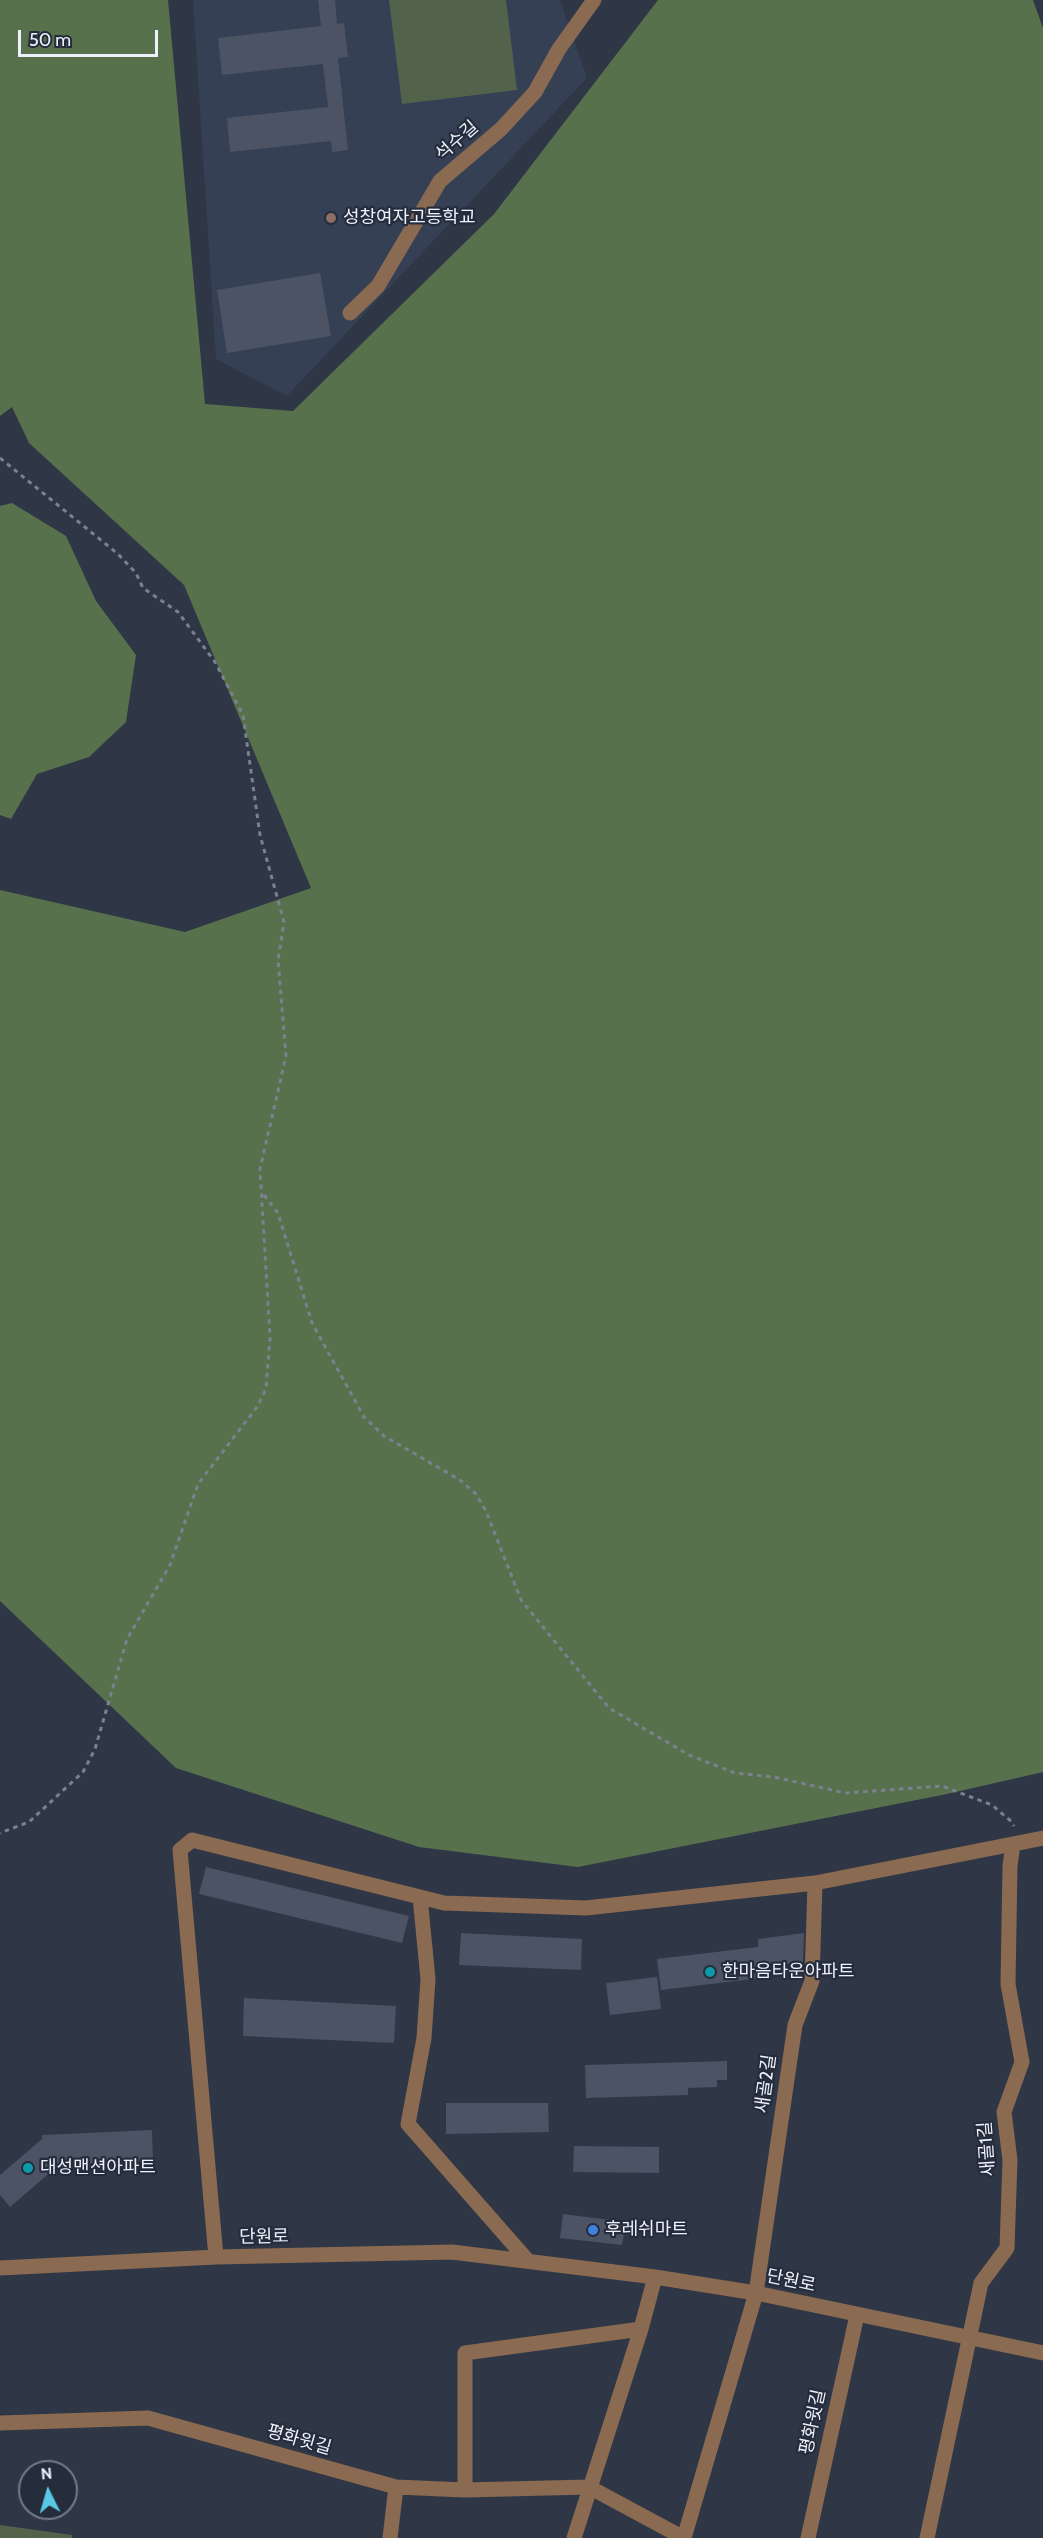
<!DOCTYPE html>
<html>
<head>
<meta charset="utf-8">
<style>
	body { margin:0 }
	#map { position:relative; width:1043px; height:2538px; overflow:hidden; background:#2f3646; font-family:Cabin,sans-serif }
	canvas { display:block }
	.north { position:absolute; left:18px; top:2460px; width:60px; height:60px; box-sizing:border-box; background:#252c3b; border:2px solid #757b88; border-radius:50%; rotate:355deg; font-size:16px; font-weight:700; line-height:24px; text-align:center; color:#ecf1fb }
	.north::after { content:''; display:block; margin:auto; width:21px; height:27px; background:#58c9e4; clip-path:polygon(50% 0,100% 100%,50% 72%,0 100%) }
	.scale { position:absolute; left:18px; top:30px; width:140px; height:27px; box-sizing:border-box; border:3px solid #ecf1fb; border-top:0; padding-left:8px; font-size:18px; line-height:21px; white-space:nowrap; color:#ecf1fb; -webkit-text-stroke:4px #252c3b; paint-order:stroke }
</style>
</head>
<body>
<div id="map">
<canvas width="1043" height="2538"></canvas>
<div class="north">N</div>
<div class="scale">50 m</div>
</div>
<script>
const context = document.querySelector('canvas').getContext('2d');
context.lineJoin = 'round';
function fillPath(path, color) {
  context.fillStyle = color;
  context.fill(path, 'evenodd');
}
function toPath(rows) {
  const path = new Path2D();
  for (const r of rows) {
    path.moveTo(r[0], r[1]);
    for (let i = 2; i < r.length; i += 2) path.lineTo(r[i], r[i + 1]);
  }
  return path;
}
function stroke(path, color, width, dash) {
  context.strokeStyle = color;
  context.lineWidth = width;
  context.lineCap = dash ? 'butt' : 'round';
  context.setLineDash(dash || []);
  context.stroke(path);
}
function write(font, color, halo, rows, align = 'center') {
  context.font = font + ' Cabin,"Noto Sans KR",sans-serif';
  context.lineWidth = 4.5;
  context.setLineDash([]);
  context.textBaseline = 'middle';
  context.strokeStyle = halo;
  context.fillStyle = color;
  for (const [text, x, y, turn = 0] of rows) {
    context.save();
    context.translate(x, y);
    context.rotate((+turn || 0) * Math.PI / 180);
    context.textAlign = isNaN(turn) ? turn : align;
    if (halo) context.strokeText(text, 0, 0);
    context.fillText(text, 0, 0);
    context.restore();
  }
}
const built = toPath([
	[193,0,560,0,587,78,287,396,216,359]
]);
const green = toPath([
	[389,0,506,0,517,90,402,104],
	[0,2525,72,2535,72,2538,0,2538]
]);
const forest = toPath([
	[0,0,168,0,205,404,293,411,494,214,658,0,1033,0,1043,28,1043,1772,947,1794,578,1867,419,1847,176,1768,0,1601,0,890,185,932,311,888,184,585,29,443,12,407,0,416],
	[12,503,66,536,96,601,136,655,126,722,89,757,37,774,11,819,0,815,0,506]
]);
const building = toPath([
	[318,0,335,0,337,24,344,23,348,57,338,58,348,150,332,152,331,141,230,152,227,118,328,107,323,64,222,75,218,38,321,26],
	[320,273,331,336,227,353,217,290],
	[206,1867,409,1916,402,1943,199,1894],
	[461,1933,582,1939,581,1970,459,1965],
	[804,1933,803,1962,760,1967,761,1978,661,1990,657,1959,758,1947,758,1939],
	[657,1977,661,2009,610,2015,606,1983],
	[244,1998,396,2006,394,2043,243,2036],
	[727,2061,727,2080,717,2080,717,2087,688,2088,688,2095,586,2098,585,2065],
	[446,2103,548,2103,549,2132,446,2134],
	[152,2130,153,2161,60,2164,10,2207,0,2195,0,2175,42,2139,42,2135],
	[574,2146,659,2147,659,2173,573,2172],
	[563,2214,626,2222,622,2245,560,2238]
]);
const path = toPath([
	[0,458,118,554,136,573,143,588,178,612,215,662,243,715,260,835,284,922,278,960,286,1056,260,1169,270,1338,266,1389,257,1407,198,1484,170,1565,127,1639,95,1749,83,1772,29,1822,0,1833],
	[264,1195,278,1213,312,1323,364,1417,384,1436,460,1480,476,1494,486,1511,521,1600,609,1708,689,1755,735,1773,774,1777,845,1793,942,1786,992,1805,1012,1822,1014,1826]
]);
const minor = toPath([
	[350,313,378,286,440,181,501,129,535,92,559,49,594,0],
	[420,1897,428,1979,424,2038,408,2124,528,2261],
	[216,2257,180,1850,192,1840,444,1903,586,1908,815,1883,1043,1838],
	[0,2268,216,2257,452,2252,655,2277,756,2293,1043,2353],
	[0,2423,148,2418,396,2487,465,2490,589,2487,684,2538],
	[465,2490,465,2353,641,2329],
	[390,2538,396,2487],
	[574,2538,641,2329,655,2277],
	[684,2538,756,2293,795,2025,812,1981,815,1883],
	[808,2538,857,2315],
	[927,2538,981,2283,1007,2248,1010,2160,1004,2112,1022,2062,1008,1984,1010,1866,1013,1844]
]);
const markers = [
	[331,218,6,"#8d6e63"],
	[710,1972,6,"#0f9aa8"],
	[28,2168,6,"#0f9aa8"],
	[593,2230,6,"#3f7fe0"]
];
const streetNames = [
	["석수길",457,141,-41],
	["새골2길",766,2084,-82],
	["새골1길",987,2149,-94],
	["단원로",264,2237,-1],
	["단원로",791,2281,12],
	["평화윗길",813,2422,-78],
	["평화윗길",299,2440,16]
];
const poiNames = [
	["성창여자고등학교",343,218],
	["한마음타운아파트",722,1972],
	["대성맨션아파트",40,2168],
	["후레쉬마트",605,2230]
];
fillPath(built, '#354055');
fillPath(green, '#53634b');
fillPath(forest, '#58714d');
fillPath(building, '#4b5364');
stroke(path, '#7b818f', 3, [4.5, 4.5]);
stroke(minor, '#8a6b51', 15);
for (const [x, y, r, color] of markers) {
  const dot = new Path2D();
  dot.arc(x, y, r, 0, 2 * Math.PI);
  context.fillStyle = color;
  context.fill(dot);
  stroke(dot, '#252c3b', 2);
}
write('18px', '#ecf1fb', '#252c3b', streetNames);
write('18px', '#ecf1fb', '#252c3b', poiNames, 'left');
</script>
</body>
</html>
